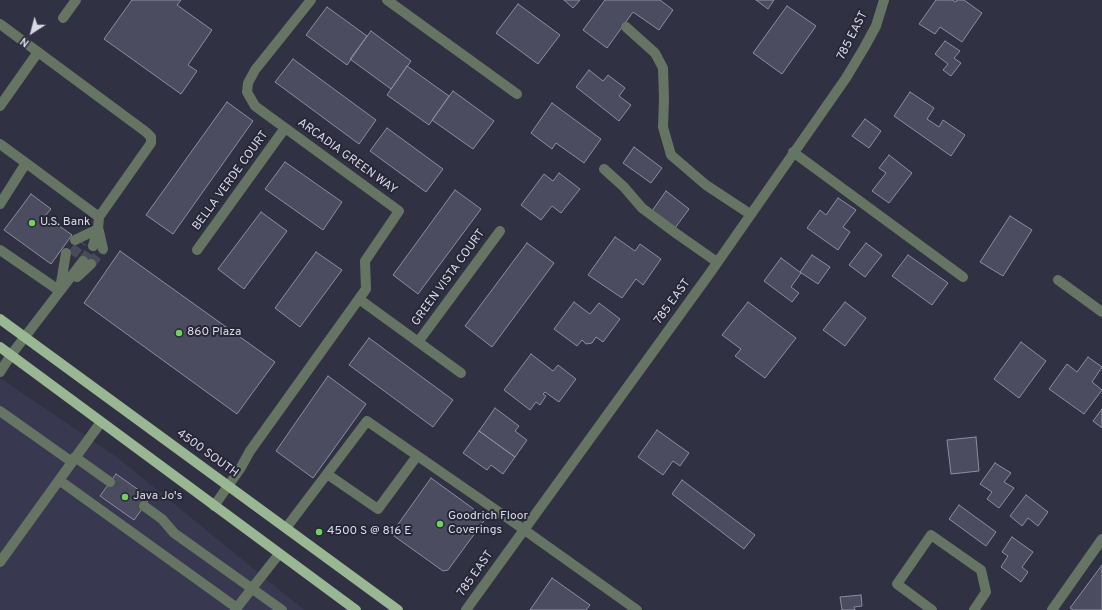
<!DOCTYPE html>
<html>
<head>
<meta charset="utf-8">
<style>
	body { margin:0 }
	#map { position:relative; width:1102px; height:610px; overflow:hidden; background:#303142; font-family:Overpass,sans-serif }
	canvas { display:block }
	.north { position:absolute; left:12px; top:12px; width:40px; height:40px; -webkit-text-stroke:3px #272738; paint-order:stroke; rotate:216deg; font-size:11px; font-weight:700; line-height:16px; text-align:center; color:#d9dae5 }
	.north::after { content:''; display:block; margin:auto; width:14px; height:18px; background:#d9dae5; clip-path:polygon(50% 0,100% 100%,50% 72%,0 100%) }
</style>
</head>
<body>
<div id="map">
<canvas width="1102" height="610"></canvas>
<div class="north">N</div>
</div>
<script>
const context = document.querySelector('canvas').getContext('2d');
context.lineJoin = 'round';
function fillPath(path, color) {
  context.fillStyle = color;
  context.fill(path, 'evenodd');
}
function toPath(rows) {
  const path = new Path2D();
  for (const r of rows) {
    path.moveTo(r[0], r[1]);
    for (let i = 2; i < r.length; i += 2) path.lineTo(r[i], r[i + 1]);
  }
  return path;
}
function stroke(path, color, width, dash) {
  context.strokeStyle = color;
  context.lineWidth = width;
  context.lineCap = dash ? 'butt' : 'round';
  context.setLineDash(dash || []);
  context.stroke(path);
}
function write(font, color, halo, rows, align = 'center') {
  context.font = font + ' Overpass,sans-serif';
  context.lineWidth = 4;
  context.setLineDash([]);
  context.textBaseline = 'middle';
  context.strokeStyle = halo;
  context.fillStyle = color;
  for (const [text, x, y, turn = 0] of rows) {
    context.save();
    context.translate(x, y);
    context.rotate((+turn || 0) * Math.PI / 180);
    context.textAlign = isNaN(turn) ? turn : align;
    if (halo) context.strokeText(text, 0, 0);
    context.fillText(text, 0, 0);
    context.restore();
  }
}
const built = toPath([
	[0,378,118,458,304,610,0,610]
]);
const building = toPath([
	[132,0,181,0,177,5,212,30,188,65,197,71,181,94,104,39,132,0],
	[564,0,580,0,573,8,564,0],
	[605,0,660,0,673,10,659,30,633,12,607,48,583,30,605,0],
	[756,0,774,0,768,9,756,0],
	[936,0,952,0,956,2,957,0,964,0,982,13,962,42,940,27,935,34,919,24,936,0],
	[518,4,560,35,538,64,496,33,518,4],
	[787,6,816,26,782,74,753,53,787,6],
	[327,7,367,36,347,65,306,35,327,7],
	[371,31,411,61,391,89,350,59,371,31],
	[945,41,960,51,954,58,961,63,951,76,943,70,948,64,935,54,945,41],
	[293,59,376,120,359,144,275,82,293,59],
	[407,66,449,96,429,125,387,95,407,66],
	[589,70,603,81,608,75,625,88,619,96,631,105,619,121,576,87,589,70],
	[453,91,494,121,473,149,432,120,453,91],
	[910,92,934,108,927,119,939,127,943,120,965,135,951,156,894,116,910,92],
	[227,102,253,121,173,234,146,215,227,102],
	[552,103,601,139,584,163,556,143,552,149,531,133,552,103],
	[865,119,881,131,869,148,852,136,865,119],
	[387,128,443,169,426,192,370,151,387,128],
	[634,147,662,168,651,183,623,163,634,147],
	[889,155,912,173,889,203,872,191,886,173,879,168,889,155],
	[285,162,342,202,323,230,265,189,285,162],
	[559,173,580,189,561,213,552,206,541,220,521,205,544,174,553,181,559,173],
	[455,190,481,209,418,294,393,275,455,190],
	[666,191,689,209,675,228,652,211,666,191],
	[31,194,51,209,45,216,72,235,51,264,4,230,31,194],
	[838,198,856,210,843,227,850,232,838,250,807,228,820,210,826,215,838,198],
	[261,212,287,231,244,289,218,269,261,212],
	[1010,216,1032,230,1003,276,980,262,1010,216],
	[615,237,635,251,640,244,661,259,643,285,636,279,622,298,588,275,615,237],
	[527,243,554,263,492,347,465,326,527,243],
	[866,243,882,255,865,277,849,265,866,243],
	[120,251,275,362,237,414,84,303,120,251],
	[316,252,342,270,300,327,275,308,316,252],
	[812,255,830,267,818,284,800,272,812,255],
	[908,255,948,283,932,305,892,276,908,255],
	[781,258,801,273,791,287,799,293,792,302,764,281,781,258],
	[574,302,590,314,599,303,620,319,603,342,596,337,592,343,586,344,582,340,577,346,554,329,574,302],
	[748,302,796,338,765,378,735,356,741,349,722,335,748,302],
	[845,302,866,318,845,346,823,330,845,302],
	[369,338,453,400,433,427,349,365,369,338],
	[1021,342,1046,361,1019,398,994,379,1021,342],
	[531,354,553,371,558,365,576,379,559,402,545,392,543,394,546,396,540,405,536,402,530,410,504,390,531,354],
	[1088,357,1102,367,1092,382,1102,390,1084,414,1049,389,1067,364,1077,372,1088,357],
	[328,376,366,404,313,478,276,451,328,376],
	[495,408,519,426,515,431,527,440,515,457,479,431,495,408],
	[1102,409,1102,428,1093,421,1102,409],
	[657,430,689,453,680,466,673,461,663,475,638,457,657,430],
	[479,431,515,457,503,474,491,465,487,470,463,453,479,431],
	[976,437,979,471,951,474,947,440,976,437],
	[995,463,1011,473,1004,482,1014,488,999,508,987,499,992,492,980,484,995,463],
	[116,474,150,498,134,520,100,496,116,474],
	[431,478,486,518,448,570,443,571,394,536,394,530,431,478],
	[682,480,755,535,744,549,672,494,682,480],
	[1026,495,1048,512,1038,526,1028,518,1022,526,1010,516,1026,495],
	[959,505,996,532,986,546,949,519,959,505],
	[1012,537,1033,552,1022,567,1028,572,1021,582,1001,567,1008,556,1002,552,1012,537],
	[1102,565,1102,610,1073,610,1070,608,1102,565],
	[552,578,590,605,586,610,530,610,552,578],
	[861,595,862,606,854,607,855,610,842,610,840,597,861,595]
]);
const minorTunnel = toPath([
	[72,255,82,242],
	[83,261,93,246],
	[91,264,103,249],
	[110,482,144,506]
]);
const minor = toPath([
	[387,0,517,94],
	[63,18,76,0],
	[0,24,38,52,0,106],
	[626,27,655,53,663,68,664,99,663,127,671,155,706,185,750,214],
	[0,144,26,163,0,204],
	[793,152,963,277],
	[26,163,99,217,151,143,151,137,146,132,38,52],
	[604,169,624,187,642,208,677,234,717,262],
	[99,231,103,249],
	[75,240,98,229],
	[93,246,98,229,99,217],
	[0,250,60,291],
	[197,250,285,128],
	[77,277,91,264],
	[1058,280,1102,312],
	[60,289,66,253],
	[359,299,461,373],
	[418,342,500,231],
	[0,372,11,355,83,261],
	[0,411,72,462],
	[75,457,110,482],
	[327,474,378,509,417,456],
	[59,480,237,608],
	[144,506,162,519,174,533,282,610],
	[214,506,240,469,250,451,366,289,365,261,399,211,255,106,247,92,248,83,255,70,311,0],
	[286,528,367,421,509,519,637,610],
	[0,562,101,422],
	[235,610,279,554],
	[466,610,710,273,846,78,864,48,876,26,884,0],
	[932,610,897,584,931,535,981,570,986,592,974,610],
	[1052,610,1102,539]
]);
const major = toPath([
	[0,319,398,610],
	[0,347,356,610]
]);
const markers = [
	[32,223,4,"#71d25e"],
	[179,333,4,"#71d25e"],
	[125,497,4,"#71d25e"],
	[440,524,4,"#71d25e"],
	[319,532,4,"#71d25e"]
];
const streetNames = [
	["785 EAST",853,36,-63],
	["ARCADIA GREEN WAY",347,157,36],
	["BELLA VERDE COURT",231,181,-54],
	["GREEN VISTA COURT",449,278,-54],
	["785 EAST",673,302,-54],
	["4500 SOUTH",207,454,36],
	["785 EAST",476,574,-55]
];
const poiNames = [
	["U.S. Bank",40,223],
	["860 Plaza",187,333],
	["Java Jo's",133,497],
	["Goodrich Floor",448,517],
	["Coverings",448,531],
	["4500 S @ 816 E",327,532]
];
fillPath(built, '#383850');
fillPath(building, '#4b4c5f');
stroke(building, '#8d8da2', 1);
stroke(minorTunnel, '#494a5a', 10, [10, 5]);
stroke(minor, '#667563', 10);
stroke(major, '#99b792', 10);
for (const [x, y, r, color] of markers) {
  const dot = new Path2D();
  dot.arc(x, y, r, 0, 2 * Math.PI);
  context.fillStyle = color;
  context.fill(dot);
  stroke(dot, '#272738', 1.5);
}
write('12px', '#d9dae5', '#272738', streetNames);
write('12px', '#d9dae5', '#272738', poiNames, 'left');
</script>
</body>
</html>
